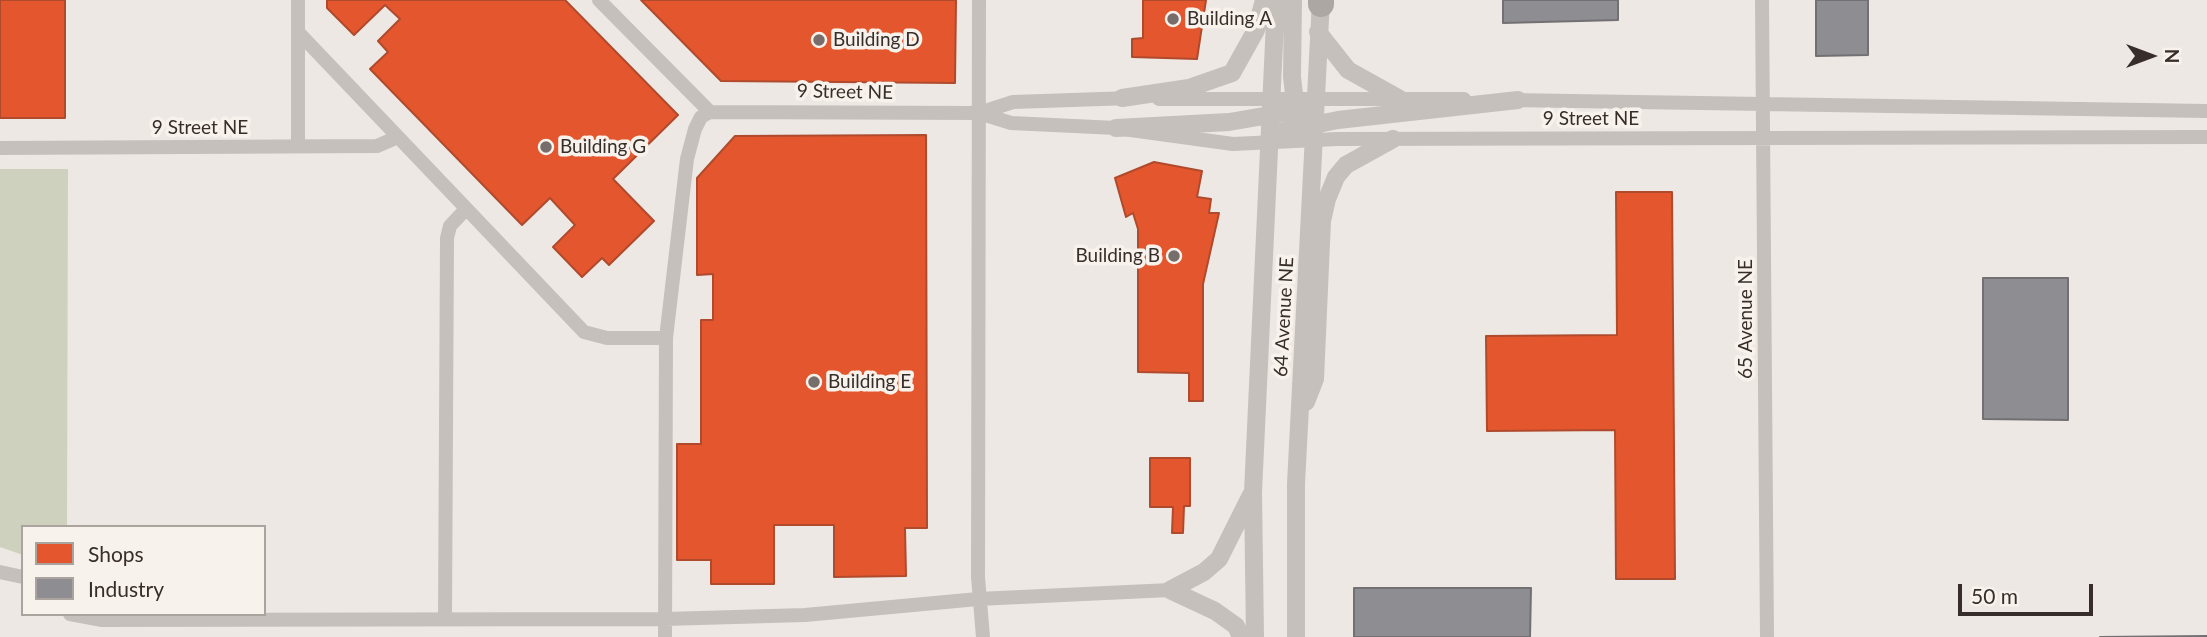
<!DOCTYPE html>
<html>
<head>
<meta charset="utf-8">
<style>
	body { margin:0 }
	#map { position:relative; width:2207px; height:637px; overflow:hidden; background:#ede8e4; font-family:Lato,sans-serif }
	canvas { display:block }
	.legend { position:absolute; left:21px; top:525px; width:245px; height:91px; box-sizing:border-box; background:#f8f2ec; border:2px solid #aba39e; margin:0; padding:9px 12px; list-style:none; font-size:21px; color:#372d2a }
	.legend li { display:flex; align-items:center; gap:14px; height:35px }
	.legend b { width:35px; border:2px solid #aba39e }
	.north { position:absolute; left:2116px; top:21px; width:70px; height:70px; -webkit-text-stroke:5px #f8f2ec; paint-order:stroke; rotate:90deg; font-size:19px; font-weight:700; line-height:28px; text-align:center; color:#372d2a }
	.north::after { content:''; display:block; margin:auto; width:24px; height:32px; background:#372d2a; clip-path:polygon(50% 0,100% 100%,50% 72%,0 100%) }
	.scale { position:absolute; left:1958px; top:584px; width:135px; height:32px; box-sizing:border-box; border:4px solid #372d2a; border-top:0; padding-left:9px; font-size:21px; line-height:24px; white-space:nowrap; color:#372d2a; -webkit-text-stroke:5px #f8f2ec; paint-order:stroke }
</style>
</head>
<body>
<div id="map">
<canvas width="2207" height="637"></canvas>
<ul class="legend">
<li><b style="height:19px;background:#e4572e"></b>Shops</li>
<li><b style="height:19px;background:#8d8d92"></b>Industry</li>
</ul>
<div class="north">N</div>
<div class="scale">50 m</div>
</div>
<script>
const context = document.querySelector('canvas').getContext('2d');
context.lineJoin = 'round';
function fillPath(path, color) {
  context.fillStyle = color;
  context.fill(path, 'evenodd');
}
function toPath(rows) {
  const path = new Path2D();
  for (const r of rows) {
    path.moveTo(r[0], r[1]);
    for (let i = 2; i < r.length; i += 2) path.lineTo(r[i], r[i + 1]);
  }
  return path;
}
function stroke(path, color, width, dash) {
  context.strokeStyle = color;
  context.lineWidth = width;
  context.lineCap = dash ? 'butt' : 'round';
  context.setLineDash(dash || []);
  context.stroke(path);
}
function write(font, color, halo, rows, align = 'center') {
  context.font = font + ' Lato,sans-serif';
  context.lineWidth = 7;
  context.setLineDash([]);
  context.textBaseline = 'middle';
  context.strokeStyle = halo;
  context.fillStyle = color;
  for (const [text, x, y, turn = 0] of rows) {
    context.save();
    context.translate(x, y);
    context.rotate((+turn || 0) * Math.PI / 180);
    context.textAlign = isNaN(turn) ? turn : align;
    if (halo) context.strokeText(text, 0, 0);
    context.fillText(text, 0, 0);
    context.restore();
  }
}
const green = toPath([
	[0,169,68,169,67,527,23,527,23,555,0,547]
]);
const shops = toPath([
	[0,0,65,0,65,118,0,118,0,0],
	[327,0,565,0,678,115,613,179,654,221,609,265,602,258,582,277,553,247,575,225,550,198,522,225,370,69,388,52,378,41,400,19,385,5,354,35,327,8,327,0],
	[641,0,956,0,955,83,721,81,641,0],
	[1143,0,1206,0,1197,59,1132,57,1132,39,1143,38,1143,0],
	[926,135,927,528,905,528,906,576,834,577,834,525,774,525,774,584,711,584,711,560,677,560,677,444,701,444,701,320,713,320,713,274,697,275,697,178,735,136,926,135],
	[1154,162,1202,171,1197,197,1211,199,1209,213,1219,213,1203,284,1203,401,1189,401,1189,373,1138,372,1138,229,1133,213,1126,217,1115,178,1154,162],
	[1616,192,1672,192,1675,579,1616,579,1615,430,1487,431,1486,336,1617,335,1616,192],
	[1150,458,1190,458,1190,506,1184,506,1183,533,1172,533,1173,507,1150,507,1150,458]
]);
const industry = toPath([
	[1503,0,1618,0,1618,20,1503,23,1503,0],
	[1816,0,1868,0,1868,55,1816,56,1816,0],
	[1983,278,2068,278,2068,420,1983,419,1983,278],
	[1354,588,1531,588,1530,637,1354,637,1354,588],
	[2207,636,2207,637,2100,637,2207,636]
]);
const minor = toPath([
	[298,0,298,32,584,332,607,338,666,338],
	[599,0,710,112],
	[979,0,978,577,983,637],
	[1762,0,1767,637],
	[298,32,298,146],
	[1159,99,1464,99],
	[1509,100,2207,111],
	[979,113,1013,102,1131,98],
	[0,148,377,146,398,137],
	[0,572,23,577],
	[70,614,102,620,665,619,805,615,978,599,1170,590],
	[445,619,447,238,450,226,466,209],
	[665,637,666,338,687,159,695,129,701,117,710,112,979,113,1011,123,1116,128,1233,144,1337,139,2207,137]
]);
const tertiary = toPath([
	[1293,0,1292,77,1297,119],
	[1318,32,1348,70,1400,99],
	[1122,98,1189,88,1232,73,1256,30,1264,0],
	[1116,128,1229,122,1305,109,1316,100],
	[1269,144,1283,131,1338,120,1518,100],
	[1306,402,1315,379,1322,221,1327,199,1336,177,1346,165,1393,139],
	[1170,590,1204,572,1219,559,1251,495],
	[1170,590,1215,611,1236,626,1241,637],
	[1255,637,1253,492,1276,0],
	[1296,637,1296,484,1321,0]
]);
const motorway = toPath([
	[1321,4,1321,0]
]);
const markers = [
	[1173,19,7,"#776e6b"],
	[819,40,7,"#776e6b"],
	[546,147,7,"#776e6b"],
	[1174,256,7,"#776e6b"],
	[814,382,7,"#776e6b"]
];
const poiNames = [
	["Building A",1187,19],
	["Building D",833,40],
	["Building G",560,147],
	["Building B",1160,256,"right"],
	["Building E",828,382]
];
const streetNames = [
	["9 Street NE",845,92,1],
	["9 Street NE",1591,119],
	["9 Street NE",200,128],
	["64 Avenue NE",1284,317,-87],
	["65 Avenue NE",1746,319,-90]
];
fillPath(green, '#cfd1bf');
fillPath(shops, '#e4572e');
stroke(shops, '#b04a2d', 2);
fillPath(industry, '#8d8d92');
stroke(industry, '#737073', 2);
stroke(minor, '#c6c0bc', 14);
stroke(tertiary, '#c6c0bc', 18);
stroke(motorway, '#aca7a3', 26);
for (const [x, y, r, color] of markers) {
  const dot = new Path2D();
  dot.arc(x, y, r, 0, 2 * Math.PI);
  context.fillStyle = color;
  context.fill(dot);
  stroke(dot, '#f8f2ec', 2.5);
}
write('19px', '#372d2a', '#f8f2ec', poiNames, 'left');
write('19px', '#372d2a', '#f8f2ec', streetNames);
</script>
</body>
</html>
